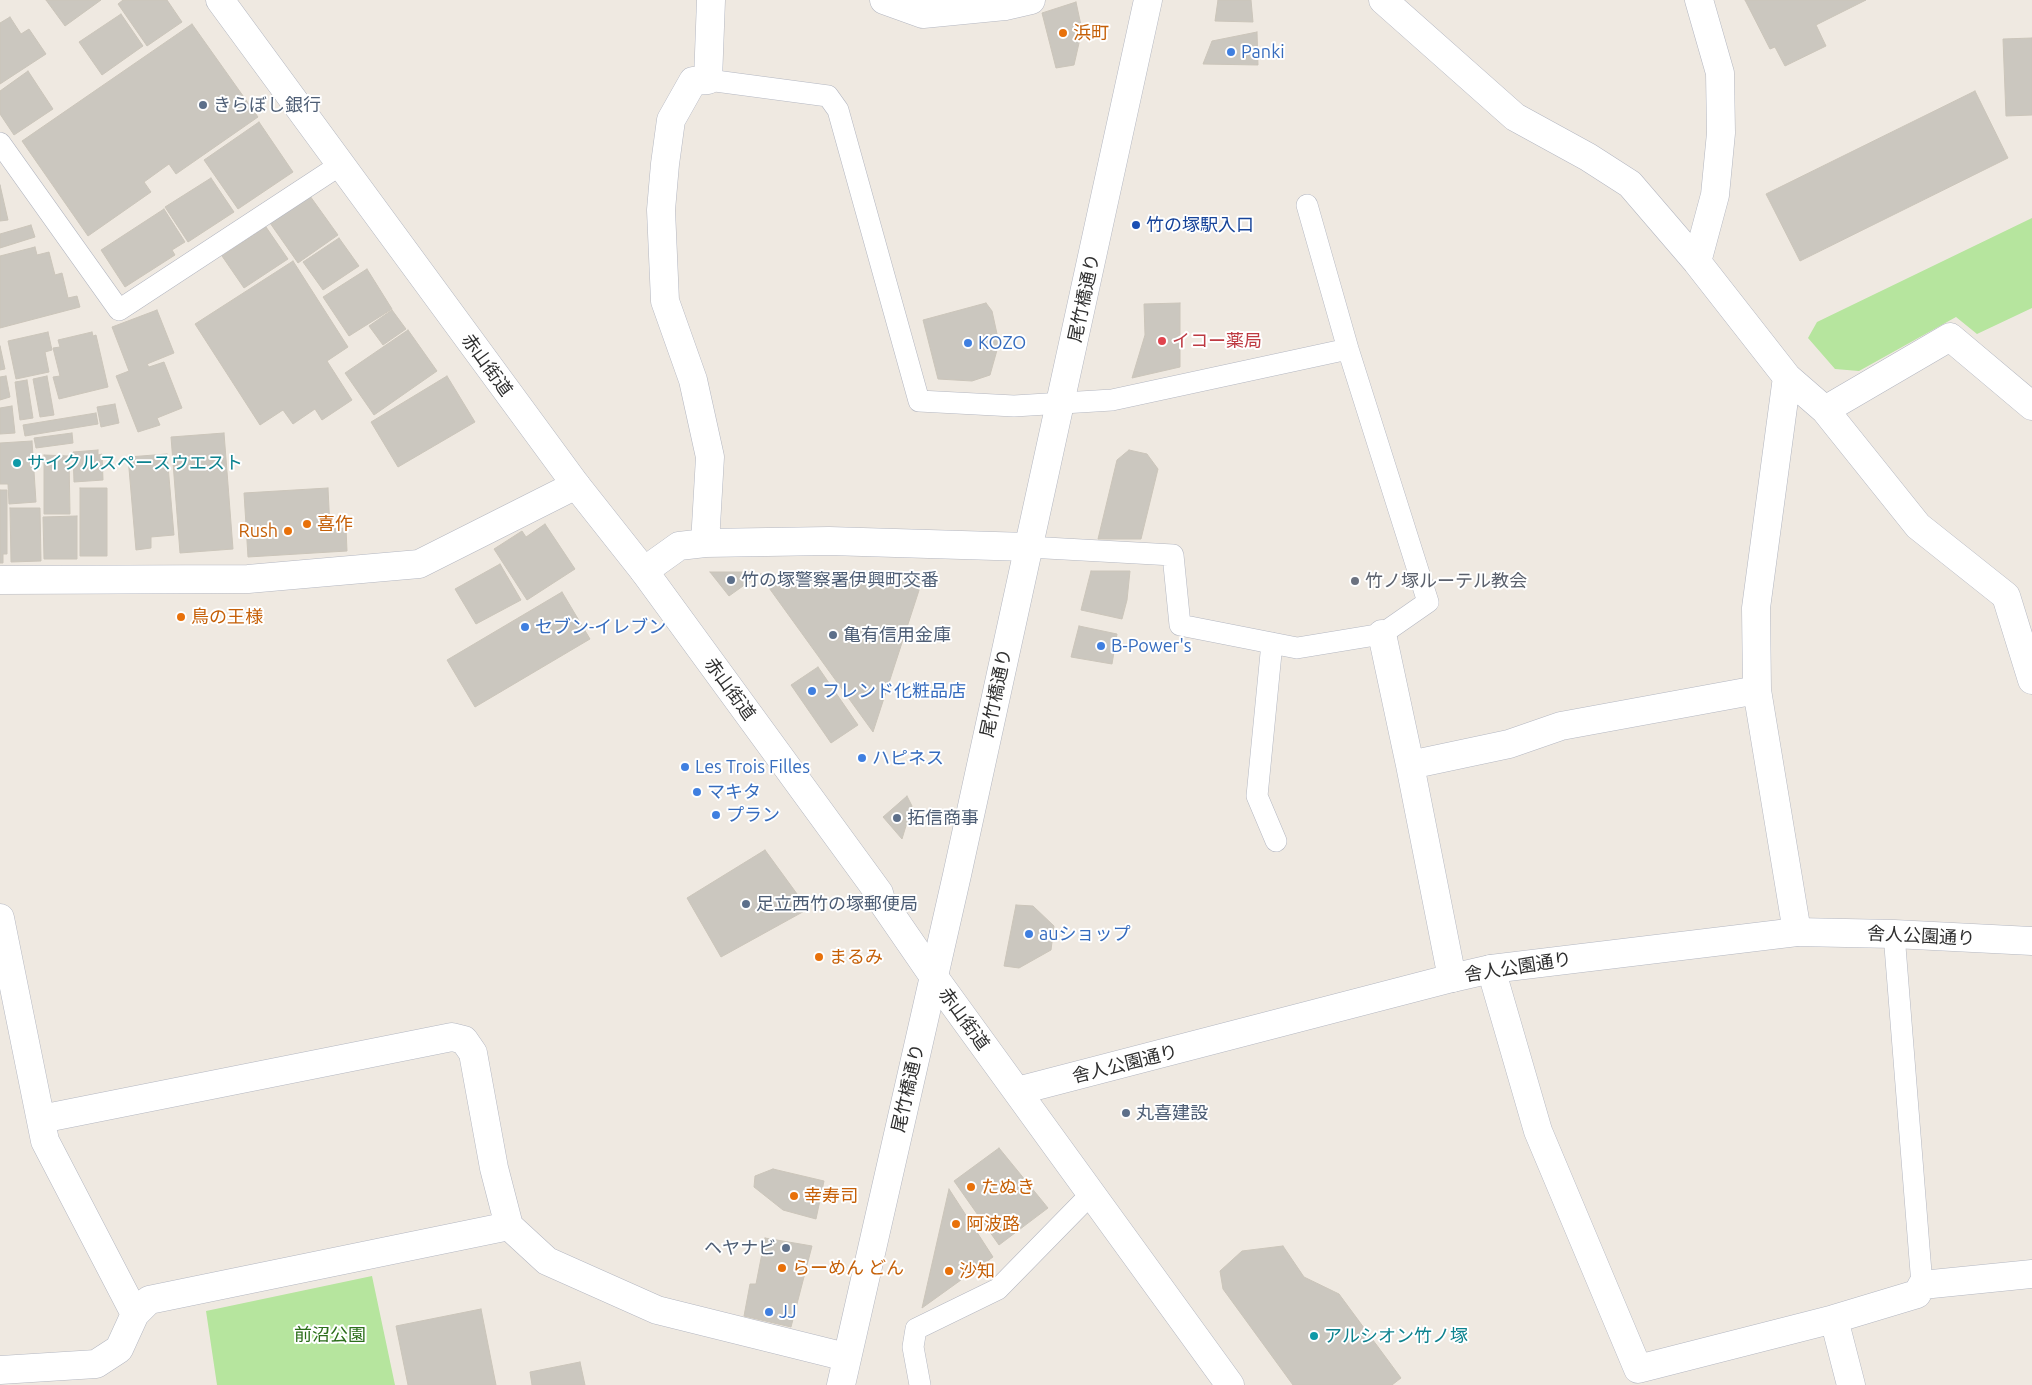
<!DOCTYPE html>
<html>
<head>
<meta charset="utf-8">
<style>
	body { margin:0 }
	canvas { display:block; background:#efe9e1 }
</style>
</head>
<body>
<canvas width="2032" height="1385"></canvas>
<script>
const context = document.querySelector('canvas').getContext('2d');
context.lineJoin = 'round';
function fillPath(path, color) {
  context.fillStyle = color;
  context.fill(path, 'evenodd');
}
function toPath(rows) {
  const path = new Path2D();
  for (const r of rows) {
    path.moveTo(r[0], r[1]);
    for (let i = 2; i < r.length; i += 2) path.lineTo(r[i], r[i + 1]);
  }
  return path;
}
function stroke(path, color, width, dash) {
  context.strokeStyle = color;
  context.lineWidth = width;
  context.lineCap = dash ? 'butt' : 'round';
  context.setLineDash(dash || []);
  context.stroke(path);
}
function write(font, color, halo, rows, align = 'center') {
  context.font = font + ' Ubuntu,"Noto Sans JP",sans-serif';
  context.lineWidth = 4;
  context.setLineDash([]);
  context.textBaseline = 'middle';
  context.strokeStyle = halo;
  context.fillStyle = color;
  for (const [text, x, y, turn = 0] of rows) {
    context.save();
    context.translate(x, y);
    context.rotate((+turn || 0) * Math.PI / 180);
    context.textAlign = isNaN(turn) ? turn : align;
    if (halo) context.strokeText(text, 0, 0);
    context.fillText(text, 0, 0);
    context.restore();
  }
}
const green = toPath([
	[2032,218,2032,308,1977,334,1956,317,1859,371,1835,369,1808,338,1817,322],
	[372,1276,395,1385,217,1385,206,1311]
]);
const building = toPath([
	[46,0,101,0,65,26,46,0],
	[123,0,167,0,182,22,147,46,118,4,123,0],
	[1218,0,1251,0,1253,22,1215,21,1218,0],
	[1745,0,1866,0,1816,25,1826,46,1785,66,1775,47,1770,49,1745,0],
	[1076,2,1082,30,1074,65,1056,68,1042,13,1076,2],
	[121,14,143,46,102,75,79,42,121,14],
	[10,17,21,34,29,29,46,54,0,84,0,23,10,17],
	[192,24,258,117,176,174,169,164,144,182,151,192,88,236,22,141,192,24],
	[1257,32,1258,65,1203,64,1212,41,1257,32],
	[2032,38,2032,115,2006,116,2003,39,2032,38],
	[28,71,53,109,14,135,0,114,0,91,28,71],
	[1975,91,2008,158,1800,261,1766,194,1975,91],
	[259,122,293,172,238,209,204,160,259,122],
	[211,178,234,212,188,242,165,207,211,178],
	[0,185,8,220,0,221,0,185],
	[310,196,338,235,298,263,270,223,310,196],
	[164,209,185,242,172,250,175,255,125,287,101,250,164,209],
	[31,225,35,237,0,248,0,234,31,225],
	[266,227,288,259,244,288,222,256,266,227],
	[339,238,359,266,323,290,303,262,339,238],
	[35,247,37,255,49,252,55,275,62,273,68,298,77,296,80,307,0,328,0,256,35,247],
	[293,261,348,347,327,361,352,400,322,420,315,409,293,424,283,410,260,425,195,324,293,261],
	[367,269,392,309,349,336,323,297,367,269],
	[986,303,992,311,999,343,990,375,972,381,938,379,923,320,986,303],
	[1180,303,1180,367,1132,378,1145,335,1144,304,1180,303],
	[157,310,174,353,147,364,149,367,164,362,182,408,157,418,160,425,138,432,116,376,129,371,112,327,157,310],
	[392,310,406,329,383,345,369,326,392,310],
	[408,330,437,371,374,415,345,373,408,330],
	[48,332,52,350,45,352,49,372,16,379,8,341,48,332],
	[92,332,93,336,96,335,108,387,59,399,53,377,60,376,53,348,60,347,58,340,92,332],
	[0,346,5,369,0,370,0,346],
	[6,376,10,397,0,400,0,377,6,376],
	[47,376,54,415,40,417,33,379,47,376],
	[447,376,475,422,398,467,371,422,447,376],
	[27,380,33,418,20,420,15,382,27,380],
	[115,404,119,423,101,427,97,407,115,404],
	[12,406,15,433,0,434,0,408,12,406],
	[96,413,98,424,25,436,23,425,96,413],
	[72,433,73,443,36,448,34,438,72,433],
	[224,433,233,549,180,553,171,437,224,433],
	[32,441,36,502,9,504,8,484,0,484,0,443,32,441],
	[98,450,98,455,102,454,103,480,74,482,73,452,98,450],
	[1129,450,1147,454,1158,469,1141,539,1098,539,1117,460,1129,450],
	[167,454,174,535,151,537,151,548,136,550,128,457,167,454],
	[44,455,69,456,70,514,44,514,44,455],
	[80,488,107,488,107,556,80,556,80,488],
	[328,488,330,529,346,528,347,551,248,557,244,493,328,488],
	[0,490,7,490,7,554,3,554,3,563,0,563,0,490],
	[10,508,40,508,41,561,11,562,10,508],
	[77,516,77,559,44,559,43,517,77,516],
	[545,524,575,569,527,600,494,549,522,531,526,537,545,524],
	[500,564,521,600,476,624,455,589,500,564],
	[1091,571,1130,571,1127,600,1122,619,1081,610,1091,571],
	[710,572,754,572,757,576,729,596,710,572],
	[759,574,923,578,873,732,759,574],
	[562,592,590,639,475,707,447,660,562,592],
	[1079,626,1117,634,1112,664,1071,657,1079,626],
	[818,667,858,725,831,743,791,685,818,667],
	[907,796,912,806,902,839,883,817,907,796],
	[765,850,808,909,721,957,687,898,765,850],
	[1016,905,1033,906,1054,926,1051,950,1019,968,1004,966,1016,905],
	[999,1148,1048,1208,999,1245,954,1181,999,1148],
	[773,1169,824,1181,816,1219,783,1210,754,1187,755,1176,773,1169],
	[949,1189,993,1257,922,1308,949,1189],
	[765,1238,812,1246,791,1327,744,1316,750,1284,756,1284,765,1238],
	[1283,1246,1304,1277,1339,1294,1401,1378,1392,1385,1293,1385,1223,1289,1220,1271,1242,1251,1283,1246],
	[481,1309,496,1385,408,1385,396,1326,481,1309],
	[580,1362,585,1385,532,1385,530,1372,580,1362]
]);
const service = toPath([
	[708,80,828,96,838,110,919,401,1014,406,1112,400,1348,349],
	[0,143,119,310,340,165],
	[1028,547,1173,555,1180,625,1297,648,1382,634,1428,602,1348,349,1307,205],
	[1272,643,1257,796,1276,841],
	[1894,934,1922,1285],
	[920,1385,913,1347,916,1329,998,1289,1091,1194]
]);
const minor = toPath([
	[884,0,923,14,1005,6,1031,0],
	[1383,0,1515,117,1588,157,1630,184,1697,262,1787,377,1825,410,1918,526,2006,596,2032,680],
	[1697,262,1715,195,1721,133,1720,73,1699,0],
	[1787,377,1756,608,1757,690,1797,932],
	[1825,410,1950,337,2032,406],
	[705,543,710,457,693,380,665,301,661,210,665,164,671,120,693,81,708,80,711,0],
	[644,571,679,546,705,543,829,541,1028,547],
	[0,580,248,579,419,564,576,485],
	[1382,634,1410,765,1452,978],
	[1410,765,1509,744,1561,726,1757,690],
	[0,918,45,1141,135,1314],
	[1491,969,1538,1131,1638,1369,1834,1319,1917,1294,1922,1285,2032,1274],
	[41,1119,452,1037,464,1040,473,1053,494,1168,509,1226],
	[1834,1319,1851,1385],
	[0,1370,96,1364,119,1349,135,1314,149,1300,509,1226,547,1261,657,1310,846,1357]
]);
const tertiary = toPath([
	[220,0,576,485,644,571,879,893,881,900,934,977,1230,1385],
	[1017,1091,1452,978,1491,969,1797,932,1894,934,2032,941]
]);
const secondary = toPath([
	[841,1385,957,875,1148,0]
]);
const markers = [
	[1063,33,5,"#e8710a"],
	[1231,52,5,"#3f7fe0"],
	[203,105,5,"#5c6f8a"],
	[1136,225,5,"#1a4fb4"],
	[1162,341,5,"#e0444e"],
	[968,343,5,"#3f7fe0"],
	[17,463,5,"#0f9aa8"],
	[307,524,5,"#e8710a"],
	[288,531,5,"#e8710a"],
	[731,580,5,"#5c6f8a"],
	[1355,581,5,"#6b7280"],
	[181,617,5,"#e8710a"],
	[525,627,5,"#3f7fe0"],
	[833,635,5,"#5c6f8a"],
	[1101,646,5,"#3f7fe0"],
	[812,691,5,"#3f7fe0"],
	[862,758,5,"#3f7fe0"],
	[685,767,5,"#3f7fe0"],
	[697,792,5,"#3f7fe0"],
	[716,815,5,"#3f7fe0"],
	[897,818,5,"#5c6f8a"],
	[746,904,5,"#5c6f8a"],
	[1029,934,5,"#3f7fe0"],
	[819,957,5,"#e8710a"],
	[1126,1113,5,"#5c6f8a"],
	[971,1187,5,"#e8710a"],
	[794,1196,5,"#e8710a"],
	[956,1224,5,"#e8710a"],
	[786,1248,5,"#5c6f8a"],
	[782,1268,5,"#e8710a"],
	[949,1271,5,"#e8710a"],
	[769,1312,5,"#3f7fe0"],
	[1314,1336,5,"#0f9aa8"]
];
const foodNames = [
	["浜町",1073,33],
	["喜作",317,524],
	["Rush",278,531,"right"],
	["鳥の王様",191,617],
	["まるみ",829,957],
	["たぬき",981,1187],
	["幸寿司",804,1196],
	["阿波路",966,1224],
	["らーめん どん",792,1268],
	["沙知",959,1271]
];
const shopNames = [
	["Panki",1241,52],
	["KOZO",978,343],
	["セブン-イレブン",535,627],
	["B-Power's",1111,646],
	["フレンド化粧品店",822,691],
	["ハピネス",872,758],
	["Les Trois Filles",695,767],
	["マキタ",707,792],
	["プラン",726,815],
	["auショップ",1039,934],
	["JJ",779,1312]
];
const serviceNames = [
	["きらぼし銀行",213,105],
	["竹の塚警察署伊興町交番",741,580],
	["亀有信用金庫",843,635],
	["拓信商事",907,818],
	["足立西竹の塚郵便局",756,904],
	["丸喜建設",1136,1113],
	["ヘヤナビ",776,1248,"right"]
];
const transitNames = [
	["竹の塚駅入口",1146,225]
];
const streetNames = [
	["尾竹橋通り",1084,298,-78],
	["赤山街道",487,365,54],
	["赤山街道",730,689,54],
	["尾竹橋通り",996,693,-78],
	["舎人公園通り",1921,936,3],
	["舎人公園通り",1518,967,-9],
	["赤山街道",964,1019,54],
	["舎人公園通り",1125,1064,-14],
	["尾竹橋通り",908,1088,-77]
];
const healthNames = [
	["イコー薬局",1172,341]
];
const cultureNames = [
	["サイクルスペースウエスト",27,463],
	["アルシオン竹ノ塚",1324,1336]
];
const worshipNames = [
	["竹ノ塚ルーテル教会",1365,581]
];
const parkNames = [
	["前沼公園",330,1335]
];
fillPath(green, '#b6e59e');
fillPath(building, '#cbc7bf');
stroke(building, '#cbc5ba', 1);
stroke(service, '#b4b7c1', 22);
stroke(minor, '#b4b7c1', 29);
stroke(tertiary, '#b4b7c1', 29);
stroke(secondary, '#b4b7c1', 29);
stroke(service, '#fff', 21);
stroke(minor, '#fff', 28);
stroke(tertiary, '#fff', 28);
stroke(secondary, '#fff', 28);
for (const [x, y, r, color] of markers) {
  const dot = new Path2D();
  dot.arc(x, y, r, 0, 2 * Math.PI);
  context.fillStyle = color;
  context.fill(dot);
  stroke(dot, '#fff', 2);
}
write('18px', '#c56008', '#fff', foodNames, 'left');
write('18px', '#366cbe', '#fff', shopNames, 'left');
write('18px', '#4e5e75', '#fff', serviceNames, 'left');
write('18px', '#164399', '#fff', transitNames, 'left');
write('18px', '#2e2e2e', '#fff', streetNames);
write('18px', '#be3a42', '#fff', healthNames, 'left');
write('18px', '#0d838f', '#fff', cultureNames, 'left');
write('18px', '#5b616d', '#fff', worshipNames, 'left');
write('18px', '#2c6e1b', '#fff', parkNames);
</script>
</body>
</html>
